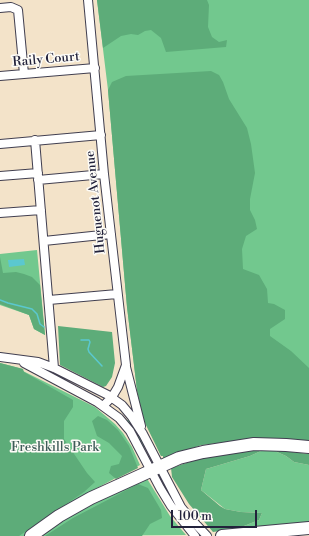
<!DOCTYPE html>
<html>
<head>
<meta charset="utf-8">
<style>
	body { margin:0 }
	#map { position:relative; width:309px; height:536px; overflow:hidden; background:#f3e3c9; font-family:"Libre Bodoni",serif }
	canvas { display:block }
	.scale { position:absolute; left:171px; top:510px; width:86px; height:18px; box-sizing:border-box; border:2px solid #22223b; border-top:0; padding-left:5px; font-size:12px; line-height:14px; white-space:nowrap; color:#22223b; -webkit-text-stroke:3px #fdfcf7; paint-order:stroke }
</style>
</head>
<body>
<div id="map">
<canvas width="309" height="536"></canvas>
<div class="scale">100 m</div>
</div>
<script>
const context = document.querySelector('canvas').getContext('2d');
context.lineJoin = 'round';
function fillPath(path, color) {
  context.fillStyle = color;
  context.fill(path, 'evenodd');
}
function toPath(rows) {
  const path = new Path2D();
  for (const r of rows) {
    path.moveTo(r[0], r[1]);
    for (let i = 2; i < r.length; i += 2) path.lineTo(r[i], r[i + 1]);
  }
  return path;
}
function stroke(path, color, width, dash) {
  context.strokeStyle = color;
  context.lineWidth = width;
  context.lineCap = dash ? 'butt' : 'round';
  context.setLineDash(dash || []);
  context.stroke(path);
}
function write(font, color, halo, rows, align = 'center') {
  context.font = font + ' "Libre Bodoni",serif';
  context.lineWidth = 3;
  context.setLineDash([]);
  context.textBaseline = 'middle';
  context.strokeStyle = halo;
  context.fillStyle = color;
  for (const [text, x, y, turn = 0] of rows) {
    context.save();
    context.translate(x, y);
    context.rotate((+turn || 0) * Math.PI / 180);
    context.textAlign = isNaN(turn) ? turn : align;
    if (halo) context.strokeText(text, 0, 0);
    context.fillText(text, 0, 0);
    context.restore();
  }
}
const green = toPath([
	[97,0,309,0,309,443,276,440,241,440,201,445,163,458,163,456,161,456,140,406,137,390,127,307,108,90],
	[37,250,45,335,34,329,29,315,0,305,0,254],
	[0,363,23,369,23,371,95,407,115,424,123,433,132,447,140,465,86,494,25,536,0,536],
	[129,419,146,446,143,448,136,434,126,421],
	[263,450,276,450,277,452,286,456,294,462,309,465,309,523,239,528,259,520,262,513,241,512,225,509,201,490,206,469,250,456],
	[146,477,170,516,186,535,39,536,66,519,102,499]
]);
const forest = toPath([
	[97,0,207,0,209,5,208,27,212,37,219,42,227,40,226,47,166,52,161,38,151,30,145,31,138,35,131,34,121,36,103,48],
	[211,71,219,75,223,82,229,99,247,128,251,144,255,173,250,199,250,210,255,220,257,229,246,236,242,249,243,269,259,275,267,289,268,303,274,304,285,310,285,319,270,329,270,336,291,351,309,368,309,443,276,440,241,440,201,445,163,458,163,456,161,456,144,421,137,390,127,307,108,90,112,82,126,76],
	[0,257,3,273,16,272,24,274,32,277,40,285,45,335,34,329,29,315,0,304],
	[58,326,112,332,115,363,112,377,106,386,103,387,60,365],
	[0,363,23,369,24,372,73,400,73,407,64,421,64,439,87,473,95,482,84,492,19,536,0,536],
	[98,416,107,420,118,430,129,446,138,468,116,479,109,473,111,466,119,464,122,456,109,443,97,436,92,421],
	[263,450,250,456,206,469,201,490,220,506,225,509,241,512,262,513,259,520,239,528,213,532,189,504,172,477,171,468,211,455],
	[276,450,309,454,309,465,294,462,286,456,277,452],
	[138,484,148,488,161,510,162,518,150,524,142,536,45,536,73,518]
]);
const water = toPath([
	[24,259,25,265,9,267,8,260]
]);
const stream = toPath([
	[0,300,8,303,32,309,37,314,40,324,44,327],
	[81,340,89,340,90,342,88,349,89,352,102,366]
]);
const minor = toPath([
	[88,0,104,174,126,365,118,387,112,397,103,406],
	[0,8,11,7,18,10,24,74],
	[0,76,95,68],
	[35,140,54,368],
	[0,144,101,135],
	[0,176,38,173],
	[38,180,104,174],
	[0,213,41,210],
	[44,241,111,234],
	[49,300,117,294],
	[0,357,38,362,54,368,108,395,122,405,132,417,143,434,181,507,189,517,207,536],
	[24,363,97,402,119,418,130,431,160,488,171,506,195,536],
	[126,367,141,426]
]);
const highway = toPath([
	[31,536,59,516,91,498,179,458,203,452,254,444,286,445,309,447],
	[222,536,309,528]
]);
const streetNames = [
	["Raily Court",46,60,-5],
	["Huguenot Avenue",96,202,-96]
];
const parkNames = [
	["Freshkills Park",55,448]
];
fillPath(green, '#72c88e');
fillPath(forest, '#5dac79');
fillPath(water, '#5bc8cf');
stroke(stream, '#5bc8cf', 1.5);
stroke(minor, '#413f50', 10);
stroke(highway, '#413f50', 14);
stroke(minor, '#fff', 8);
stroke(highway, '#fff', 12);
write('13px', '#22223b', '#fdfcf7', streetNames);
write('13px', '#3e5c58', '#fdfcf7', parkNames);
</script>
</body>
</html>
